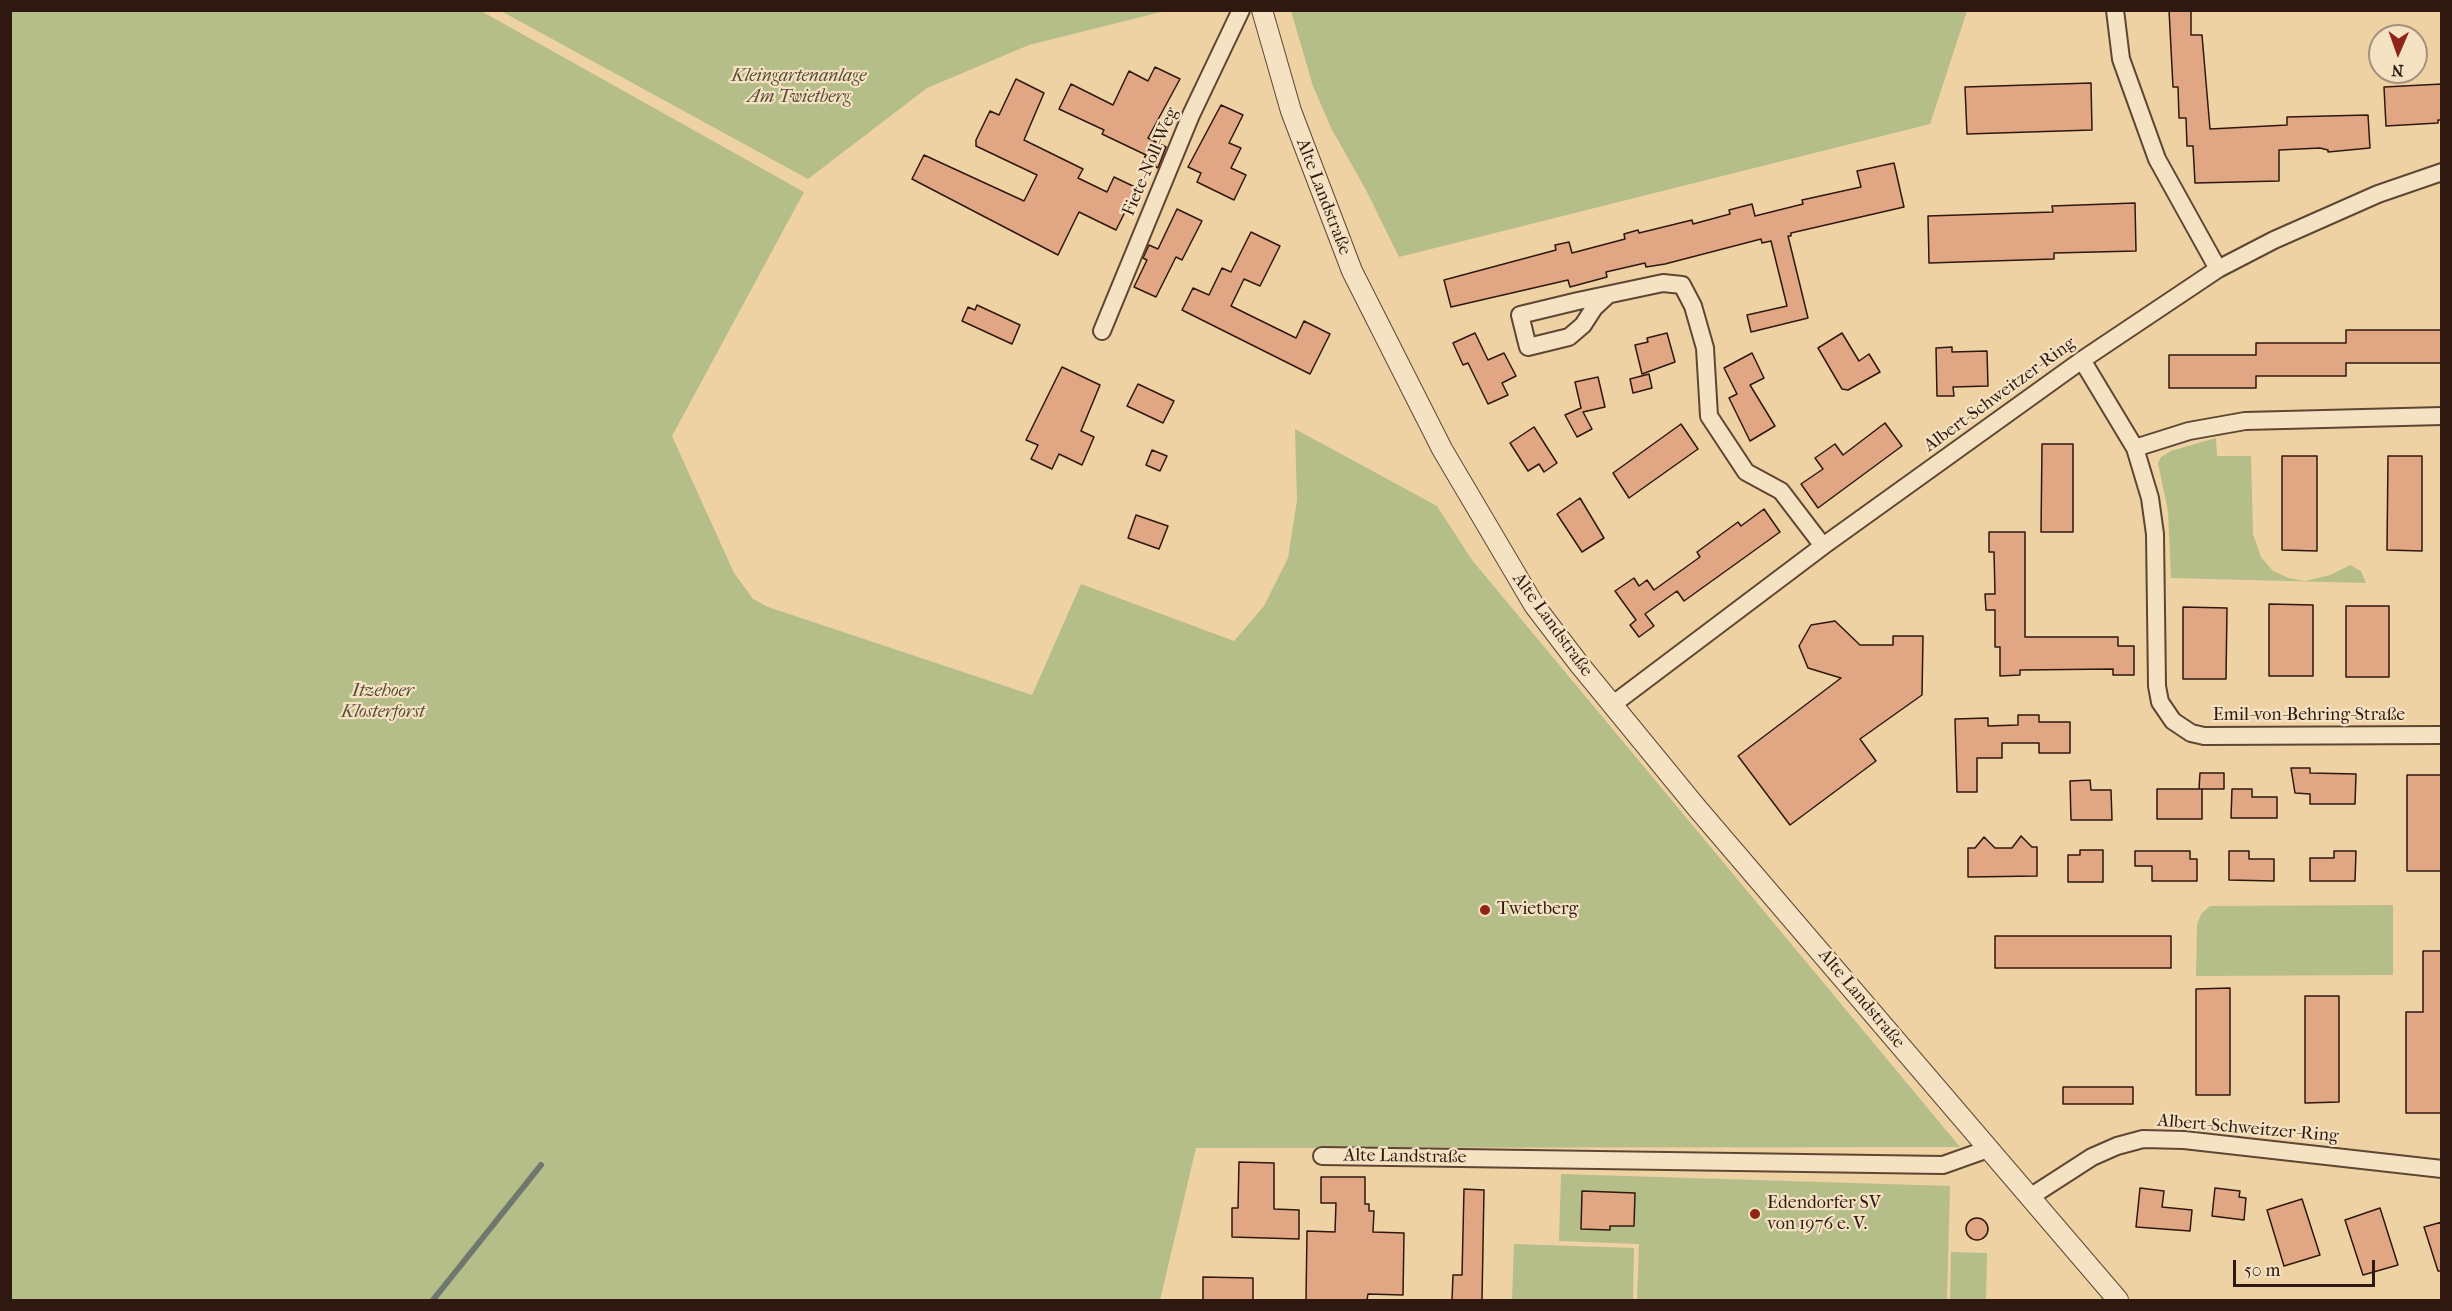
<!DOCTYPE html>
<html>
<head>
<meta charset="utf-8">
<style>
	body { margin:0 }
	#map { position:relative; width:2452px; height:1311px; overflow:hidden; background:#efd2a3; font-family:"IM FELL French Canon",serif }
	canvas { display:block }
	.frame { position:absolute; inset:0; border:12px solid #2e180f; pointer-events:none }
	.north { position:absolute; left:2368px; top:24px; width:60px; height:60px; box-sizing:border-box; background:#f5e2c3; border:2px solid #a5917b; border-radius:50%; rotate:182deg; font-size:16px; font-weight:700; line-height:24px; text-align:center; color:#2e180f }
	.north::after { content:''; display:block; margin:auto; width:21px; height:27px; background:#8f2418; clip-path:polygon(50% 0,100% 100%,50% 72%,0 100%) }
	.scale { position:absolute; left:2233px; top:1260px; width:142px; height:27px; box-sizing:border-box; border:3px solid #2e180f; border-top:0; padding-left:8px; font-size:18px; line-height:21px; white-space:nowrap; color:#2e180f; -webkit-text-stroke:4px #f5e2c3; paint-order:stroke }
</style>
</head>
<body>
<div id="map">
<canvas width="2452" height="1311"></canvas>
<div class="frame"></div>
<div class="north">N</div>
<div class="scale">50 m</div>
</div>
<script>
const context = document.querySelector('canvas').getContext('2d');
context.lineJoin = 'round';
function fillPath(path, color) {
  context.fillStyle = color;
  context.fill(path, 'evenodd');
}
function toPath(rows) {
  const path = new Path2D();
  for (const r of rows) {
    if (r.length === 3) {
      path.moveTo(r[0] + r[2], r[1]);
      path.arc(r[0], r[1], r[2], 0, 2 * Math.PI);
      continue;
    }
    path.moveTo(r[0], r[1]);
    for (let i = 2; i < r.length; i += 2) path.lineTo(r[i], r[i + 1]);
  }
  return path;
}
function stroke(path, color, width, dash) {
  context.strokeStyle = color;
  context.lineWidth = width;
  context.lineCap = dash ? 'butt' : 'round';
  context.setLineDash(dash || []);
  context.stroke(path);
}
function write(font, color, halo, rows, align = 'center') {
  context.font = font + ' "IM FELL French Canon",serif';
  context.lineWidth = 4.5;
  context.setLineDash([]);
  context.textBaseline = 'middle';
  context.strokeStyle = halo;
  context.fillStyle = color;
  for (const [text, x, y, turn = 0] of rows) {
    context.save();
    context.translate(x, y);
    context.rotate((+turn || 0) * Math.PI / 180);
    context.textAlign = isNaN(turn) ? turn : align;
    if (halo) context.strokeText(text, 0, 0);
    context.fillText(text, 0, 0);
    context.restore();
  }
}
const green = toPath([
	[10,11,481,11,804,192,672,436,734,573,753,599,768,607,1032,695,1081,584,1234,641,1264,606,1288,558,1297,500,1295,429,1437,506,1472,560,1960,1147,1196,1148,1160,1300,11,1300],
	[501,11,1165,11,1029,45,927,88,808,179],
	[1291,11,1291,10,1967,11,1930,124,1399,257,1366,190,1331,128,1313,86],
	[2216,438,2217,456,2251,456,2253,534,2261,557,2273,571,2289,578,2305,581,2330,575,2350,565,2361,571,2366,583,2171,578,2168,511,2158,463,2161,457,2171,451],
	[2393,905,2393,975,2196,976,2197,925,2201,914,2210,906],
	[1561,1174,1950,1186,1947,1300,1637,1300,1639,1244,1559,1241],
	[1514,1244,1634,1248,1633,1300,1512,1300],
	[1951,1252,1987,1253,1986,1300,1950,1300]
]);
const stream = toPath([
	[433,1300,541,1165]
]);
const building = toPath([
	[2169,10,2191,10,2191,35,2202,35,2210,129,2287,125,2287,117,2368,115,2370,148,2328,152,2328,150,2320,148,2279,150,2279,181,2195,183,2193,146,2187,146,2186,118,2179,118,2178,87,2173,87,2169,10],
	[1155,67,1180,79,1148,138,1166,147,1158,168,1143,160,1146,155,1102,134,1104,130,1059,109,1071,84,1113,105,1129,71,1148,81,1155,67],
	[1016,79,1044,93,1024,140,1083,169,1078,178,1107,192,1114,177,1137,188,1116,230,1079,212,1058,255,912,179,924,155,1024,201,1037,175,976,146,976,140,990,111,999,115,1016,79],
	[2091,83,2092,130,1967,134,1965,87,2091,83],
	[2442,84,2442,120,2438,120,2438,123,2386,126,2384,87,2442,84],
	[1221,105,1243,115,1229,143,1241,148,1231,168,1246,175,1234,200,1197,182,1201,173,1188,167,1221,105],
	[1894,163,1904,207,1791,233,1791,236,1788,236,1808,318,1751,332,1747,315,1787,306,1771,241,1762,243,1761,239,1665,264,1646,267,1645,263,1606,272,1607,277,1570,287,1568,280,1451,307,1444,280,1556,250,1555,245,1569,242,1572,253,1625,239,1624,234,1638,230,1639,233,1692,220,1693,224,1730,214,1729,210,1752,204,1755,216,1803,204,1802,200,1861,187,1857,171,1894,163],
	[2135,203,2136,251,2054,253,2054,259,1929,263,1928,216,2053,212,2052,206,2135,203],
	[1177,209,1202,221,1182,260,1176,257,1156,297,1134,287,1147,260,1143,258,1149,245,1158,249,1177,209],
	[1251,232,1280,246,1260,286,1244,279,1231,306,1296,338,1304,321,1330,334,1310,374,1182,310,1193,288,1209,295,1222,268,1231,272,1251,232],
	[977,305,1020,325,1012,344,962,321,968,307,975,310,977,305],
	[2346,330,2442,330,2442,363,2346,363,2346,376,2256,376,2256,388,2169,388,2169,355,2256,355,2256,343,2346,343,2346,330],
	[1475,333,1488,360,1504,353,1516,376,1502,383,1508,395,1488,404,1468,363,1463,365,1453,343,1475,333],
	[1667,333,1675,362,1642,374,1635,345,1648,342,1647,338,1667,333],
	[1842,333,1859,361,1869,354,1880,372,1848,390,1842,389,1818,348,1842,333],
	[1952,347,1952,352,1987,351,1988,386,1953,387,1954,396,1937,396,1936,348,1952,347],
	[1752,353,1764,378,1750,385,1775,426,1750,441,1729,398,1737,394,1724,368,1752,353],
	[1062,367,1100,385,1081,431,1094,437,1082,465,1059,454,1052,469,1031,459,1038,445,1026,440,1062,367],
	[1649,374,1652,388,1633,393,1630,379,1649,374],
	[1598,377,1605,407,1583,412,1592,429,1577,437,1565,415,1581,408,1575,382,1598,377],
	[1138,384,1174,401,1163,423,1127,406,1138,384],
	[1885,423,1902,446,1818,508,1801,484,1823,469,1815,458,1835,444,1843,455,1885,423],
	[1681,424,1698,449,1629,498,1613,473,1681,424],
	[1534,427,1557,463,1544,472,1539,464,1528,471,1510,443,1534,427],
	[2042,444,2073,444,2073,532,2041,532,2042,444],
	[1152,450,1167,456,1160,471,1146,465,1152,450],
	[2282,456,2317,456,2317,551,2282,550,2282,456],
	[2388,456,2422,456,2422,551,2387,550,2388,456],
	[1580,498,1604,538,1582,552,1557,514,1580,498],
	[1764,509,1780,532,1684,601,1677,591,1645,614,1654,626,1639,637,1630,625,1636,620,1615,591,1634,578,1639,586,1647,580,1654,590,1700,557,1697,552,1738,522,1741,526,1764,509],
	[1136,515,1168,526,1159,549,1128,538,1136,515],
	[1989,532,2025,532,2025,637,2118,637,2118,646,2134,646,2134,675,2113,675,2113,669,2020,670,2020,675,2000,676,2000,647,1995,647,1995,610,1986,610,1985,594,1995,594,1994,552,1989,552,1989,532],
	[2269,604,2313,605,2313,676,2269,676,2269,604],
	[2346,606,2389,606,2389,677,2346,677,2346,606],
	[2183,607,2227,608,2226,679,2183,679,2183,607],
	[1835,621,1860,645,1893,645,1893,636,1923,636,1922,695,1860,739,1876,761,1790,825,1738,756,1841,678,1808,668,1799,646,1811,625,1835,621],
	[2018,715,2039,715,2039,722,2070,722,2070,753,2039,753,2039,743,2002,743,2002,758,1977,758,1977,792,1957,792,1955,719,1988,718,1988,726,2018,725,2018,715],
	[2291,768,2310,768,2310,773,2356,774,2355,804,2310,804,2310,794,2295,793,2291,768],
	[2200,773,2224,773,2224,789,2199,789,2200,773],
	[2407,775,2442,775,2442,871,2407,871,2407,775],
	[2090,780,2091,790,2111,790,2112,820,2071,820,2070,781,2090,780],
	[2157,789,2202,789,2202,819,2157,819,2157,789],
	[2232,789,2252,789,2252,797,2277,797,2277,818,2231,818,2232,789],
	[2021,836,2032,847,2037,847,2037,876,1968,877,1968,848,1975,848,1984,837,1995,848,2012,848,2021,836],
	[2080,850,2103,850,2103,882,2068,882,2068,855,2080,855,2080,850],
	[2135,851,2190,851,2190,859,2197,859,2197,881,2152,881,2152,866,2135,866,2135,851],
	[2229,851,2249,851,2249,859,2274,859,2274,881,2229,880,2229,851],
	[2334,851,2356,851,2355,881,2310,881,2310,858,2334,858,2334,851],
	[1995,936,2171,936,2171,968,1995,968,1995,936],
	[2423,951,2442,951,2441,1113,2406,1113,2406,1012,2423,1012,2423,951],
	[2230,988,2230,1095,2196,1095,2196,989,2230,988],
	[2305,996,2339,996,2339,1102,2305,1103,2305,996],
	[2063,1087,2133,1087,2133,1104,2063,1104,2063,1087],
	[1239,1162,1274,1163,1274,1209,1299,1210,1299,1239,1232,1237,1232,1208,1238,1208,1239,1162],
	[1321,1177,1365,1177,1365,1204,1369,1204,1369,1211,1374,1211,1373,1232,1404,1233,1403,1295,1368,1294,1367,1300,1306,1300,1307,1231,1335,1232,1336,1203,1321,1203,1321,1177],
	[2140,1188,2164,1191,2162,1207,2192,1210,2190,1231,2136,1227,2140,1188],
	[2215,1188,2240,1191,2239,1197,2246,1198,2244,1220,2212,1216,2215,1188],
	[1464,1189,1484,1190,1482,1300,1452,1300,1453,1275,1462,1275,1464,1189],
	[1582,1191,1635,1193,1634,1226,1610,1226,1610,1230,1581,1229,1582,1191],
	[2302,1199,2320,1255,2284,1266,2267,1210,2302,1199],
	[2380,1208,2398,1265,2363,1275,2345,1220,2380,1208],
	[1977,1229,11],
	[2442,1222,2442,1271,2438,1271,2424,1227,2442,1222],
	[1203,1277,1253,1278,1253,1300,1203,1300,1203,1277]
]);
const minor = toPath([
	[2115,10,2121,59,2157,159,2218,269],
	[1608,295,1594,308,1583,325,1569,337,1528,347,1520,315,1578,301,1663,283,1682,285,1693,306,1705,348,1709,416,1746,472,1781,491,1823,546],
	[1102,331,1191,115,1241,10],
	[2082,360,2135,448,2150,498,2155,534,2157,686,2160,702,2173,721,2191,733,2204,736,2442,735],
	[2135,448,2189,431,2245,421,2442,416],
	[1612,705,1823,546,2082,360,2218,269,2274,240,2378,194,2442,172],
	[1322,1156,1943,1165,1988,1149],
	[2030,1197,2092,1157,2117,1146,2143,1139,2184,1140,2442,1169]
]);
const tertiary = toPath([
	[1262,10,1291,111,1352,271,1442,449,1534,605,1579,664,1697,808,2118,1300]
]);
const markers = [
	[1485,910,6,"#8f2418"],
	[1755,1214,6,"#8f2418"]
];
const parkNames = [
	["Kleingartenanlage",799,77],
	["Am Twietberg",799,98],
	["Itzehoer",383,692],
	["Klosterforst",383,713]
];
const streetNames = [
	["Fiete-Noll-Weg",1151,162,-67],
	["Alte Landstraße",1323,197,69],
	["Albert-Schweitzer-Ring",2000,395,-36],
	["Alte Landstraße",1552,625,54],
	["Emil-von-Behring-Straße",2309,716],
	["Alte Landstraße",1861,999,50],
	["Albert-Schweitzer-Ring",2248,1129,5],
	["Alte Landstraße",1405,1157,1]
];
const poiNames = [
	["Twietberg",1497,910],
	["Edendorfer SV",1767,1204],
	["von 1976 e. V.",1767,1225]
];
fillPath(green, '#b5bd89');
stroke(stream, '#70776e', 6);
fillPath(building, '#e1a785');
stroke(building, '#2e180f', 1.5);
stroke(minor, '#5e4634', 20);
stroke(tertiary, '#5e4634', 22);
stroke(minor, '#f5e2c3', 16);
stroke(tertiary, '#f5e2c3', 20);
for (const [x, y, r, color] of markers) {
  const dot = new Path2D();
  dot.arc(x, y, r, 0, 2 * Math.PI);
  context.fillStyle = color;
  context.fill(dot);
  stroke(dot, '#f5e2c3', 2);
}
write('italic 18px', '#564a34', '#f5e2c3', parkNames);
write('18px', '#2e180f', '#f5e2c3', streetNames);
write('18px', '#2e180f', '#f5e2c3', poiNames, 'left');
</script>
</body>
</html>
